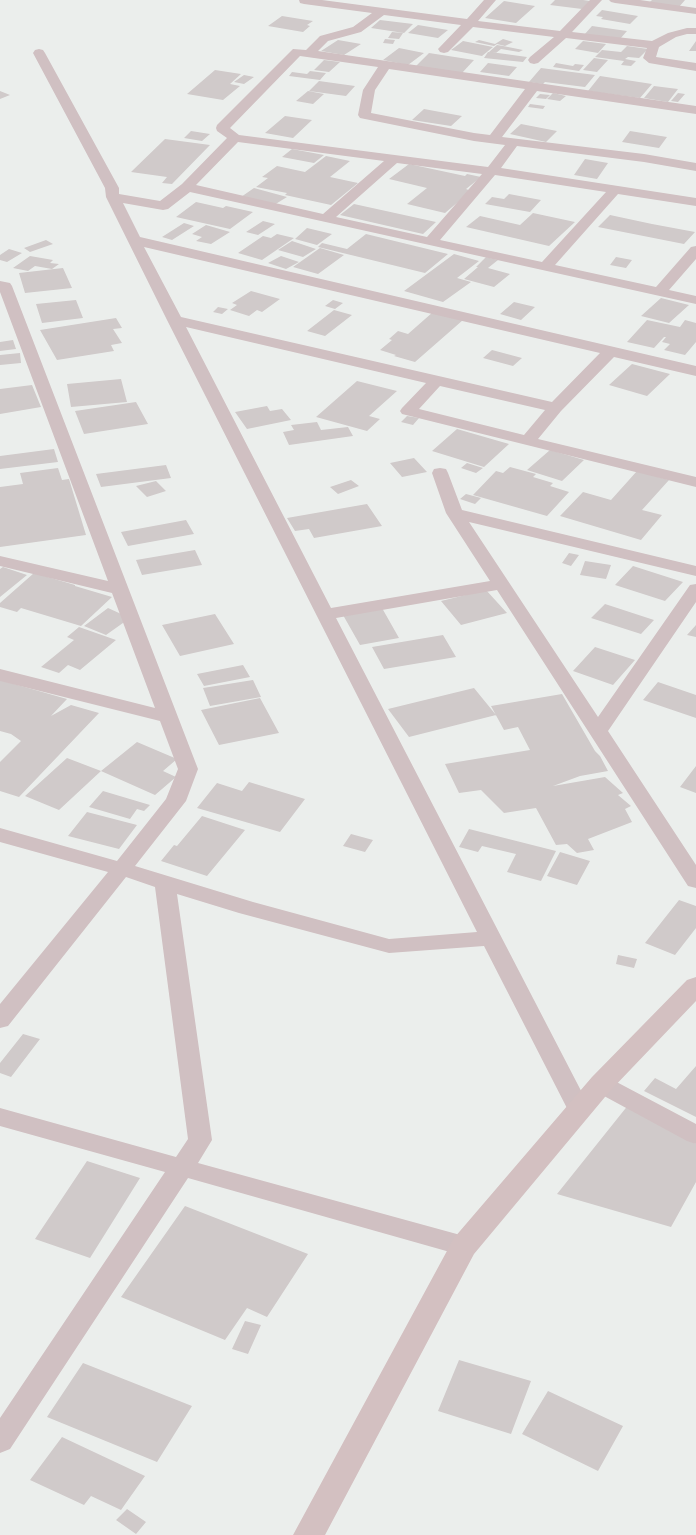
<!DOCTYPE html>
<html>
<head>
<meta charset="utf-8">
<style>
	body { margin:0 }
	canvas { display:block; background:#ebeeec }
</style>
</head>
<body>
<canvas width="696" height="1535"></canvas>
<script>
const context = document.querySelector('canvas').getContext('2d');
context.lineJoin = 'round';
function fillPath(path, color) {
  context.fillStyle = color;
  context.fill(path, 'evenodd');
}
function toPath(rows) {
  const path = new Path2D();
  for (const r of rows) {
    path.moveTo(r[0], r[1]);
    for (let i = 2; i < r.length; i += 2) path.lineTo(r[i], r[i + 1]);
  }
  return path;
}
const building = toPath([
	[555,0,583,0,590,1,582,9,550,5],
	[652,0,685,0,679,7,650,2],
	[504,1,535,6,516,23,485,18],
	[602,10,638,16,630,24,601,19,603,17,596,16],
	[282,16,313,21,307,25,310,26,303,32,268,26],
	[380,20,413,24,404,33,371,28],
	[418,25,448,30,438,38,408,33],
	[592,26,627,31,620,39,584,35],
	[392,32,403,33,399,39,388,38],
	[385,39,395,40,393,44,383,43],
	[503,39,513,42,505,46,497,44,494,46,475,42,479,40,495,44],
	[338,40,361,44,344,55,321,51],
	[463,41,493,47,482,56,451,50],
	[583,41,606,44,598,53,575,49],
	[696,41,696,51,689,51],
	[497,45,503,46,523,50,519,52,501,49,496,53,489,52],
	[627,46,648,49,639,58,628,57,625,59,636,61,631,66,621,65,624,61,595,57,602,50,621,52],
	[399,48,424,53,408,65,383,60],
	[488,52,498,53,527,57,523,62,484,58],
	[429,53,474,60,462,73,416,66],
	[594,58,608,60,597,72,583,70],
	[324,60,340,62,329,72,314,70],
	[488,63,517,67,509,76,480,72],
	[556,63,573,66,575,64,584,65,579,71,553,67],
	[541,68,595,75,585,87,545,82,543,84,529,82],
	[215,70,241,74,230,84,240,86,223,100,187,94],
	[310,71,326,73,320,80,289,76,292,72,307,74],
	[244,75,254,77,244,84,234,82],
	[600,76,652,84,640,98,588,91],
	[319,81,355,86,346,96,309,91],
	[654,86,678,89,668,102,644,98],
	[0,91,10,95,0,99],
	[308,91,324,94,313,104,296,101],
	[553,93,566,96,560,101,547,99],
	[678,93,685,94,678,102,671,101],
	[540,94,550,95,546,99,536,98],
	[530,104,545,106,543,109,528,107],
	[424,109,462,116,451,126,412,120],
	[285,116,312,120,293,138,265,133],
	[521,124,557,131,546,142,510,134],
	[191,131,210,134,202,141,184,138],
	[630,131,667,137,659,148,622,142],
	[165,139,210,145,172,184,162,183,167,177,131,172],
	[292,149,324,155,314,163,282,157],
	[326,156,350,161,330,177,358,183,331,205,285,195,287,193,256,187,268,178,262,177,277,166,305,172],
	[585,159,608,163,597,179,574,175],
	[409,164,465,176,467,174,481,177,466,189,471,191,445,213,407,204,427,188,389,179],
	[254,188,287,197,274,205,241,197],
	[509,194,541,200,530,212,485,204,492,197,504,199],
	[196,202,223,208,226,206,253,212,230,229,176,217],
	[354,204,436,222,423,234,340,215],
	[533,213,575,222,549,246,466,227,480,216,520,225],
	[610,215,652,224,695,232,684,244,598,227],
	[263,221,275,224,258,235,246,232],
	[184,223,194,226,172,240,162,237],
	[206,225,230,232,211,244,196,241,202,237,192,234],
	[307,228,332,234,317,245,295,239],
	[277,234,294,238,262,260,238,253,263,236,271,238],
	[366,234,448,254,425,273,318,247,322,243,347,249],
	[46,240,53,244,30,252,24,248],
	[292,241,316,249,303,257,278,250],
	[320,248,344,255,318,274,293,267],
	[9,249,22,253,7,262,0,260,0,255],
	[454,254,479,261,457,278,471,282,443,302,404,291],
	[30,256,53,260,50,263,59,264,52,269,35,266,28,271,13,268],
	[281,256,299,262,286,269,268,263],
	[486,257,498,260,488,268,510,274,494,287,464,279,478,267,476,267],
	[616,257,632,260,626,268,610,265],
	[63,268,72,288,25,293,19,273],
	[251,291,280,299,262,312,257,310,249,316,230,310,237,305,232,303],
	[661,298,689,305,669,323,641,316],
	[76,300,83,318,42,323,36,304],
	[333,300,343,303,335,309,325,306],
	[514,302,535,307,521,320,500,314],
	[218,307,228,309,222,314,213,312],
	[334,310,352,315,325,336,307,331],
	[433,312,463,320,415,362,394,356,396,355,380,350,392,340,389,339,398,331,408,334],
	[116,318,122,328,113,329,122,343,111,345,114,351,57,360,40,330],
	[647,320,680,327,685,320,696,323,696,342,685,355,664,350,670,344,662,342,666,337,664,337,654,348,627,342],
	[13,340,16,349,0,351,0,342],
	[492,350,522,358,513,366,483,358],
	[20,353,21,363,0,365,0,355],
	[632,364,670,374,647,396,609,385],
	[121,379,127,402,71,407,67,384],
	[357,381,397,391,369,416,380,419,367,431,316,417],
	[32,385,41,407,0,414,0,389],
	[136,402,148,424,84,434,75,411],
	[267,406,270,411,282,409,291,420,247,429,235,412],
	[407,416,419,418,413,425,401,422],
	[317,422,321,430,348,427,353,436,289,445,283,432,294,430,291,425],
	[457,429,509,444,484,467,432,451],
	[54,449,58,462,0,469,0,456],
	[550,450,584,460,562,481,527,470],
	[414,458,427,472,402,477,390,463],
	[467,463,483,468,476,473,461,468],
	[166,465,171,478,101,487,96,474],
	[510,467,536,474,533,477,553,483,550,486,569,492,547,516,473,495,496,471,503,473],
	[58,468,62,480,69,479,86,535,0,547,0,487,23,484,20,473],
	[637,471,669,480,642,510,662,515,641,540,560,516,583,492,611,500],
	[351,480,359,486,338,494,330,487],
	[156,481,166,491,147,497,136,486],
	[466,494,481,498,475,504,460,499],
	[367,504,382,526,314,538,309,529,295,531,287,518],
	[186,520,194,534,128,546,121,532],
	[195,550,202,565,142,575,136,560],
	[569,553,579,555,571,566,562,563],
	[585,561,611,565,606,579,580,575],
	[633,566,683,582,665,601,615,585],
	[3,567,27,575,0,597,0,569],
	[34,573,75,585,75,586,112,597,81,626,21,608,17,612,0,607,0,603],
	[486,590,507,613,461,625,441,601],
	[605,604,654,620,641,634,591,618],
	[108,608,130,618,106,635,84,626],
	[382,608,399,638,360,645,343,615],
	[215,614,234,644,180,656,162,625],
	[696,625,696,637,687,635],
	[79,627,116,640,80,670,68,665,59,673,41,667,74,640,67,637],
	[443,635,456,657,384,669,372,647],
	[595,647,635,660,613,685,573,671],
	[243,665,250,677,204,686,197,674],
	[0,680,67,699,51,716,71,705,99,713,19,797,0,791,0,762,21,741,11,734,0,731],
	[253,680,261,697,210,706,203,688],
	[658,682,696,695,696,718,643,700],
	[474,688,496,715,409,737,388,709],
	[562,694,595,751,600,756,608,771,580,776,553,786,605,777,623,793,618,795,631,806,625,809,632,822,588,839,594,850,577,853,567,844,556,845,536,808,504,813,481,790,459,793,445,764,530,750,518,727,504,730,491,706],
	[260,698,279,733,219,745,201,710],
	[137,742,177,759,163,771,176,777,155,795,101,771],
	[67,758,101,771,59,810,25,796],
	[696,766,696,793,680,787],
	[249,782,305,799,280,832,197,808,217,783,242,791],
	[103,791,150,805,144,811,137,809,130,819,89,807],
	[87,812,137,825,119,849,68,836],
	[202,816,245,830,207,876,161,861,174,845,177,846],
	[469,829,556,851,541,881,507,872,516,854,482,846,478,852,459,847],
	[351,834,373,840,365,852,343,846],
	[560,852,590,861,577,885,547,876],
	[679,900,696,906,696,928,675,955,645,943],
	[618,955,637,959,634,968,616,964],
	[23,1034,40,1039,11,1077,0,1073,0,1063],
	[696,1066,696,1117,644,1091,655,1078,676,1089],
	[629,1104,696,1144,696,1182,671,1227,557,1194],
	[87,1161,140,1178,90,1258,35,1239],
	[185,1206,308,1254,267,1317,247,1308,225,1340,121,1297],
	[245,1321,261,1325,248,1354,232,1349],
	[459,1360,531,1381,511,1434,438,1411],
	[83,1363,192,1406,157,1462,47,1417],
	[548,1391,623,1426,598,1471,522,1434],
	[62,1437,145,1476,121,1510,91,1496,84,1505,30,1480],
	[127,1509,146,1522,136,1534,116,1520]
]);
const street = toPath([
	[299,0,322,0,467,19,484,0,496,0,478,21,560,31,590,0,602,0,572,32,652,41,668,33,687,28,696,28,696,34,687,34,676,37,659,47,656,57,696,63,696,71,649,63,643,58,647,48,566,38,538,63,534,64,530,63,528,60,530,57,554,37,473,27,448,52,444,53,440,52,438,49,461,25,384,15,361,32,328,41,318,51,696,106,696,114,537,91,502,137,644,154,696,163,696,171,644,162,517,146,501,168,696,198,696,206,618,194,555,265,656,287,691,247,696,246,696,259,669,290,696,296,696,304,190,192,168,209,163,210,123,203,140,237,696,366,696,376,614,357,561,411,538,439,696,477,696,487,402,414,400,411,402,408,426,383,186,327,331,608,490,581,446,513,432,473,434,469,440,468,446,469,448,473,462,510,696,566,696,576,469,522,598,717,690,585,696,584,696,602,608,731,696,865,696,888,688,886,497,590,336,618,591,1110,587,1116,579,1119,571,1116,484,946,389,953,239,913,177,894,212,1140,198,1163,464,1236,473,1239,477,1246,473,1253,464,1256,188,1178,10,1449,0,1453,0,1418,165,1172,0,1126,0,1108,176,1157,188,1139,155,887,126,877,8,1026,0,1028,0,1004,108,872,0,842,0,828,117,861,166,799,178,769,160,721,0,681,0,669,155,708,112,593,0,566,0,556,108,581,0,292,0,281,10,283,12,286,198,769,186,801,135,866,253,902,389,939,477,932,167,320,106,197,105,188,33,53,35,50,39,49,43,50,45,53,119,188,119,194,160,201,182,184,227,138,217,131,216,128,217,125,293,49,306,50,320,36,353,27,372,13,304,4,300,3,299,0],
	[300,56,378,67,363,90,358,115,360,118,474,141,505,145,488,167,239,135,230,128,300,56],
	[389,69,525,89,490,135,474,133,371,113,375,90,389,69],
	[238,142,384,161,323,214,196,185,238,142],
	[397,163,482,174,427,237,336,217,397,163],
	[495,175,606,192,542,262,440,240,495,175],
	[144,247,600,353,552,402,181,317,144,247],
	[440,386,545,410,524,435,419,409,440,386],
	[609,0,640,0,696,8,696,14,615,3,611,2,609,0],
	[601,1075,609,1078,696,1124,696,1144,687,1141,593,1090,589,1084,593,1078,601,1075]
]);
const secondary = toPath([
	[696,977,696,1001,610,1091,474,1254,325,1535,293,1535,454,1238,592,1077,687,980,696,977]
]);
fillPath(building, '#d0caca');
fillPath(street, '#d0c0c2');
fillPath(secondary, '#d3c0c1');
</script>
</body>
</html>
